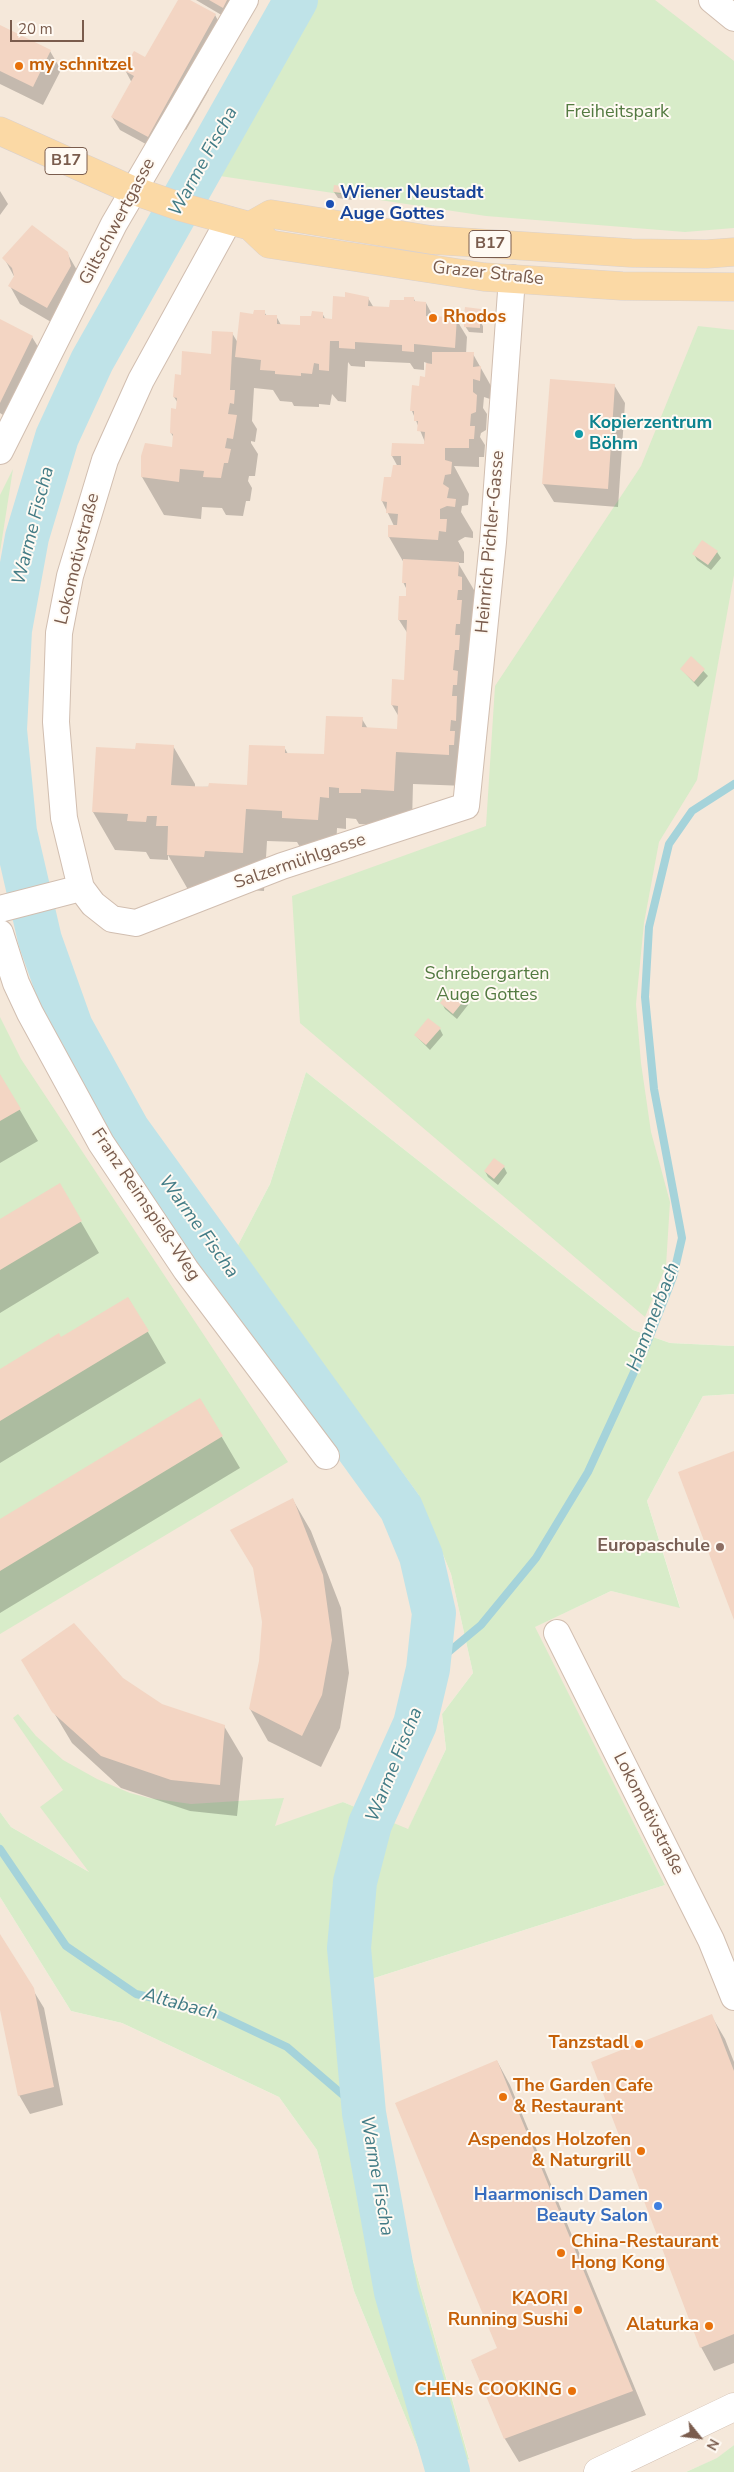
<!DOCTYPE html>
<html>
<head>
<meta charset="utf-8">
<style>
	body { margin:0 }
	#map { position:relative; width:734px; height:2472px; overflow:hidden; background:#fdf6ec; font-family:"Nunito Sans",sans-serif }
	canvas { display:block }
	.north { position:absolute; left:674px; top:2412px; width:50px; height:50px; -webkit-text-stroke:4px #fffaf3; paint-order:stroke; rotate:119deg; font-size:14px; font-weight:700; line-height:20px; text-align:center; color:#7a5c4d }
	.north::after { content:''; display:block; margin:auto; width:18px; height:22px; background:#7a5c4d; clip-path:polygon(50% 0,100% 100%,50% 72%,0 100%) }
	.scale { position:absolute; left:10px; top:20px; width:74px; height:22px; box-sizing:border-box; border:2px solid #7a5c4d; border-top:0; padding-left:6px; font-size:15px; line-height:18px; white-space:nowrap; color:#7a5c4d; -webkit-text-stroke:4px #fffaf3; paint-order:stroke }
</style>
</head>
<body>
<div id="map">
<canvas width="734" height="2472"></canvas>
<div class="north">N</div>
<div class="scale">20 m</div>
</div>
<script>
const context = document.querySelector('canvas').getContext('2d');
context.lineJoin = 'round';
function fillPath(path, color) {
  context.fillStyle = color;
  context.fill(path, 'evenodd');
}
function toPath(rows) {
  const path = new Path2D();
  for (const r of rows) {
    path.moveTo(r[0], r[1]);
    for (let i = 2; i < r.length; i += 2) path.lineTo(r[i], r[i + 1]);
  }
  return path;
}
function stroke(path, color, width, dash) {
  context.strokeStyle = color;
  context.lineWidth = width;
  context.lineCap = dash ? 'butt' : 'round';
  context.setLineDash(dash || []);
  context.stroke(path);
}
function write(font, color, halo, rows, align = 'center') {
  context.font = font + ' "Nunito Sans",sans-serif';
  context.lineWidth = 4;
  context.setLineDash([]);
  context.textBaseline = 'middle';
  context.strokeStyle = halo;
  context.fillStyle = color;
  for (const [text, x, y, turn = 0] of rows) {
    context.save();
    context.translate(x, y);
    context.rotate((+turn || 0) * Math.PI / 180);
    context.textAlign = isNaN(turn) ? turn : align;
    if (halo) context.strokeText(text, 0, 0);
    context.fillText(text, 0, 0);
    context.restore();
  }
}
const residential = toPath([
	[0,0,734,0,734,1346,670,1343,633,1330,306,1072,270,1184,237,1247,418,1494,451,1574,473,1673,442,1714,446,1749,408,1830,343,1802,148,1906,11,1827,0,1812],
	[734,1394,734,2445,718,2458,686,2472,445,2472,469,2458,388,2173,365,1981,665,1885,534,1627,611,1591,680,1607,647,1501,703,1396],
	[0,1897,71,2011,122,2023,279,2097,317,2150,354,2291,428,2472,0,2472]
]);
const green = toPath([
	[275,0,655,0,734,61,734,228,685,232,486,216,220,176,182,162],
	[698,326,734,330,734,575,697,780,659,842,644,923,636,1004,641,1063,651,1132,670,1202,666,1266,645,1317,300,1023,292,896,486,826,495,686,641,466],
	[13,469,0,552,0,495],
	[0,1017,21,1059,288,1462,0,1634],
	[306,1072,633,1330,670,1343,734,1346,734,1394,703,1396,647,1501,680,1608,611,1591,535,1627,665,1885,365,1981,388,2173,469,2459,445,2472,428,2472,354,2291,317,2150,279,2097,122,2023,71,2011,0,1897,0,1812,11,1827,89,1872,40,1807,63,1790,13,1718,18,1714,36,1736,63,1760,97,1779,130,1793,149,1798,191,1804,284,1798,275,1826,343,1802,408,1829,446,1749,442,1714,473,1673,451,1574,418,1494,237,1247,270,1184],
	[734,2445,734,2472,686,2472,717,2458]
]);
const shadow = toPath([
	[180,0,187,0,215,15,222,28,198,71,209,90,186,130,170,121,155,149,120,130,112,117,132,83,125,70,146,59],
	[196,0,242,0,230,20],
	[0,27,50,51,61,70,43,105,0,84],
	[350,188,353,194,352,200,338,198,334,192],
	[0,191,8,204,0,215],
	[67,253,78,272,58,326,20,304,10,286,15,278,4,258],
	[368,298,374,308,391,309,414,299,416,303,426,303,434,318,456,319,467,337,466,354,473,354,491,386,490,399,484,397,483,408,487,414,486,430,481,433,480,437,485,445,484,457,479,457,479,467,454,466,469,494,468,505,462,506,461,512,473,532,473,538,465,537,458,541,464,552,464,563,458,563,477,595,466,786,413,784,412,822,379,821,378,825,359,824,356,819,346,818,346,829,337,828,336,851,301,849,297,842,267,841,264,891,226,888,190,893,168,855,168,860,150,859,146,852,115,850,93,812,137,751,173,746,195,784,195,787,246,786,284,747,288,754,325,756,362,719,368,729,398,730,399,717,392,705,405,681,408,634,399,620,407,598,407,590,403,582,404,563,389,537,394,526,382,501,398,467,392,456,393,444,427,447,412,411,427,378,427,363,424,362,424,370,414,369,410,363,365,361,365,367,351,366,348,362,346,402,338,401,332,394,330,405,319,404,319,407,294,406,292,402,280,401,273,390,254,388,252,421,257,429,255,442,251,441,251,443,258,454,255,476,249,476,248,481,252,488,250,501,246,501,243,516,226,515,222,508,202,507,201,519,164,515,142,477,174,449,174,438,171,433,178,403,174,397,182,376,213,355,232,333,238,343,254,315,264,312,267,316,276,316,281,325,301,326,322,313,326,320,333,324],
	[480,310,484,316,483,322,480,321,483,326,483,333,469,332,465,326,469,320,465,314],
	[0,321,32,337,40,350,6,417,0,413],
	[614,385,625,403,618,507,554,502,543,484],
	[717,552,721,558,711,570,697,560,694,554],
	[691,658,708,676,698,687,681,669],
	[465,999,468,1005,457,1019,445,1009,442,1003],
	[440,1029,443,1035,430,1050,415,1035],
	[0,1076,38,1141,0,1163],
	[504,1167,507,1173,498,1185,488,1177,485,1171],
	[0,1221,81,1222,99,1253,0,1313],
	[128,1298,166,1363,0,1463,0,1370,61,1339],
	[200,1400,240,1468,0,1613,0,1521],
	[293,1500,311,1531,341,1608,349,1673,340,1728,321,1767,268,1741,250,1709],
	[122,1679,161,1705,224,1726,243,1758,237,1816,190,1811,121,1788,72,1743,41,1691],
	[0,1936,44,2008,63,2105,30,2114,19,2095,0,2004],
	[711,2015,725,2039,734,2062,734,2363,714,2371,701,2347],
	[497,2061,510,2085,646,2415,519,2462,505,2439,472,2361,499,2349]
]);
const stream = toPath([
	[428,1669,481,1625,536,1558,588,1472,646,1346,673,1277,682,1238,654,1089,645,997,649,927,669,844,692,811,734,784],
	[0,1849,66,1946,136,1994,211,2011,287,2047,364,2113]
]);
const river = toPath([
	[296,0,92,361,57,437,27,537,10,630,5,730,15,832,40,940,71,1027,128,1130,401,1508,421,1556,434,1613,428,1669,415,1724,370,1824,355,1882,349,1948,364,2113,396,2292,448,2472]
]);
const building = toPath([
	[178,0,190,0,216,14,148,137,111,117,134,76,123,70,134,51,145,57],
	[209,0,227,0,223,8],
	[0,25,51,50,33,87,0,71],
	[334,185,350,187,350,194,333,192],
	[32,225,68,252,71,266,47,308,8,286,14,276,12,268,2,258],
	[345,292,369,297,368,306,389,307,390,300,404,300,404,297,414,297,414,301,426,302,426,316,457,317,455,348,414,344,414,352,402,351,402,345,355,342,355,349,339,348,339,341,330,341,329,371,319,370,319,364,314,363,312,374,301,373,301,376,275,374,275,371,260,370,261,360,235,357,240,312,253,314,254,310,265,310,265,315,277,315,277,324,300,325,300,316,311,316,312,311,323,312,323,318,332,319,333,296,345,297],
	[465,307,481,309,481,316,464,315],
	[464,318,480,319,480,328,464,327],
	[0,319,33,336,0,403],
	[212,331,233,332,230,390,235,390,234,404,230,403,228,414,237,415,233,439,227,438,225,448,231,449,228,463,224,463,221,478,203,477,204,471,180,469,179,482,141,477,141,456,145,443,172,447,173,434,170,433,171,408,176,409,177,398,173,397,175,374,181,375,182,351,211,354],
	[432,352,474,352,473,367,481,366,480,381,473,379,473,392,477,395,476,412,471,414,470,426,475,426,474,439,469,439,469,448,445,448,445,460,452,462,451,474,445,475,443,484,449,488,447,498,456,499,455,507,447,506,440,509,440,519,447,519,446,532,439,531,438,540,388,537,388,525,397,525,398,514,386,513,387,502,381,501,384,477,391,477,393,465,401,465,401,456,391,456,392,443,424,444,425,432,417,431,418,421,414,421,414,411,410,411,412,385,419,386,420,376,425,377,426,363,432,364],
	[550,379,615,384,608,489,542,484],
	[702,540,718,551,708,565,692,554],
	[403,559,459,562,458,576,462,577,462,590,458,590,457,600,462,600,460,624,456,624,455,635,460,635,459,650,455,650,453,670,458,671,457,685,453,685,452,696,457,696,456,721,451,720,450,731,455,731,454,745,449,745,449,755,396,752,394,791,361,789,361,793,339,793,339,788,329,787,329,798,320,797,318,820,282,818,282,811,246,809,243,853,205,851,204,857,167,855,168,826,156,826,157,816,147,816,146,822,127,821,128,814,92,812,96,747,135,749,136,743,174,745,171,785,208,787,209,783,247,785,249,745,285,746,285,753,324,754,326,716,363,717,362,727,397,729,398,706,391,705,392,679,404,680,407,620,398,620,399,596,406,596,406,583,402,583],
	[691,656,705,669,694,682,680,669],
	[452,988,465,999,453,1014,440,1003],
	[428,1018,441,1028,426,1045,414,1035],
	[0,1074,21,1109,0,1121],
	[494,1158,505,1166,494,1179,484,1171],
	[60,1183,82,1221,0,1270,0,1219],
	[128,1297,149,1331,0,1421,0,1369,59,1333,61,1337],
	[200,1398,223,1436,0,1571,0,1519],
	[734,1451,734,1620,678,1472],
	[293,1498,323,1575,332,1640,322,1695,302,1736,249,1709,259,1661,262,1622,253,1568,230,1530],
	[74,1623,123,1678,162,1704,225,1725,220,1785,171,1780,101,1756,52,1712,21,1660],
	[0,1934,34,1988,54,2087,18,2096,0,2010],
	[712,2014,734,2071,734,2334,700,2348,591,2062],
	[497,2060,633,2391,504,2439,471,2360,497,2348,395,2103]
]);
const minor = toPath([
	[712,0,734,18],
	[229,220,141,380,105,460,70,576,59,633,56,722,64,818,81,888,93,904,112,919,136,923,282,866,466,806,493,542,512,278],
	[0,451,114,224,245,0],
	[0,909,81,888],
	[0,933,16,983,30,1013,101,1143,186,1270,326,1456],
	[557,1633,711,1940,734,1997]
]);
const tertiary = toPath([
	[598,2472,734,2407]
]);
const primary = toPath([
	[0,131,132,190,181,207,250,226,269,244,484,277,622,286,734,287],
	[250,226,271,214,432,240,631,253,707,254,734,252]
]);
const markers = [
	[19,66,5,"#e8710a"],
	[330,204,5,"#1a4fb4"],
	[433,318,5,"#e8710a"],
	[579,434,5,"#0f9aa8"],
	[720,1547,5,"#8d6e63"],
	[639,2044,5,"#e8710a"],
	[503,2097,5,"#e8710a"],
	[641,2151,5,"#e8710a"],
	[658,2206,5,"#3f7fe0"],
	[561,2253,5,"#e8710a"],
	[578,2310,5,"#e8710a"],
	[709,2326,5,"#e8710a"],
	[572,2391,5,"#e8710a"]
];
const shields = [
	[66,161,42],
	[490,244,42]
];
const shieldNames = [
	["B17",66,161],
	["B17",490,244]
];
const foodNames = [
	["my schnitzel",29,66,"left"],
	["Rhodos",443,318,"left"],
	["Tanzstadl",629,2044],
	["The Garden Cafe",513,2087,"left"],
	["& Restaurant",513,2108,"left"],
	["Aspendos Holzofen",631,2141],
	["& Naturgrill",631,2162],
	["China-Restaurant",571,2243,"left"],
	["Hong Kong",571,2264,"left"],
	["KAORI",568,2300],
	["Running Sushi",568,2321],
	["Alaturka",699,2326],
	["CHENs COOKING",562,2391]
];
const parkNames = [
	["Freiheitspark",617,113],
	["Schrebergarten",487,975],
	["Auge Gottes",487,996]
];
const transitNames = [
	["Wiener Neustadt",340,194],
	["Auge Gottes",340,215]
];
const streetNames = [
	["Giltschwertgasse",118,222,-62],
	["Grazer Straße",488,274,6],
	["Heinrich Pichler-Gasse",491,542,-85],
	["Lokomotivstraße",78,559,-76],
	["Salzermühlgasse",300,862,-19],
	["Franz Reimspieß-Weg",145,1205,56],
	["Lokomotivstraße",648,1814,63]
];
const cultureNames = [
	["Kopierzentrum",589,424],
	["Böhm",589,445]
];
const educationNames = [
	["Europaschule",710,1547]
];
const shopNames = [
	["Haarmonisch Damen",648,2196],
	["Beauty Salon",648,2217]
];
const waterNames = [
	["Warme Fischa",204,162,-61],
	["Warme Fischa",34,526,-76],
	["Warme Fischa",198,1227,54],
	["Hammerbach",654,1317,-69],
	["Warme Fischa",395,1765,-68],
	["Altabach",180,2005,15],
	["Warme Fischa",376,2176,80]
];
fillPath(residential, '#f5e8da');
fillPath(green, '#d8ecc9');
fillPath(shadow, '#0003');
stroke(stream, '#a5d3da', 8);
stroke(river, '#bfe3e8', 44);
fillPath(building, '#f3d5c3');
stroke(minor, '#d1beb0', 28);
stroke(tertiary, '#d1beb0', 29);
stroke(primary, '#dad1cd', 29);
stroke(minor, '#fff', 26);
stroke(tertiary, '#fff', 28);
stroke(primary, '#fbd9a5', 28);
for (const [x, y, r, color] of markers) {
  const dot = new Path2D();
  dot.arc(x, y, r, 0, 2 * Math.PI);
  context.fillStyle = color;
  context.fill(dot);
  stroke(dot, '#fffaf3', 2);
}
for (const [x, y, w] of shields) {
  const box = new Path2D();
  box.roundRect(x - w / 2, y - 13.5, w, 27, 4);
  context.fillStyle = '#fffaf3';
  context.fill(box);
  stroke(box, '#7a5c4d', 1);
}
write('bold 16px', '#7a5c4d', null, shieldNames);
write('bold 18px', '#c56008', '#fffaf3', foodNames, 'right');
write('18px', '#537a41', '#fffaf3', parkNames);
write('bold 18px', '#164399', '#fffaf3', transitNames, 'left');
write('18px', '#7a5c4d', '#fffaf3', streetNames);
write('bold 18px', '#0d838f', '#fffaf3', cultureNames, 'left');
write('bold 18px', '#785e54', '#fffaf3', educationNames, 'right');
write('bold 18px', '#366cbe', '#fffaf3', shopNames, 'right');
write('italic 19px', '#437c86', '#fffaf3', waterNames);
</script>
</body>
</html>
